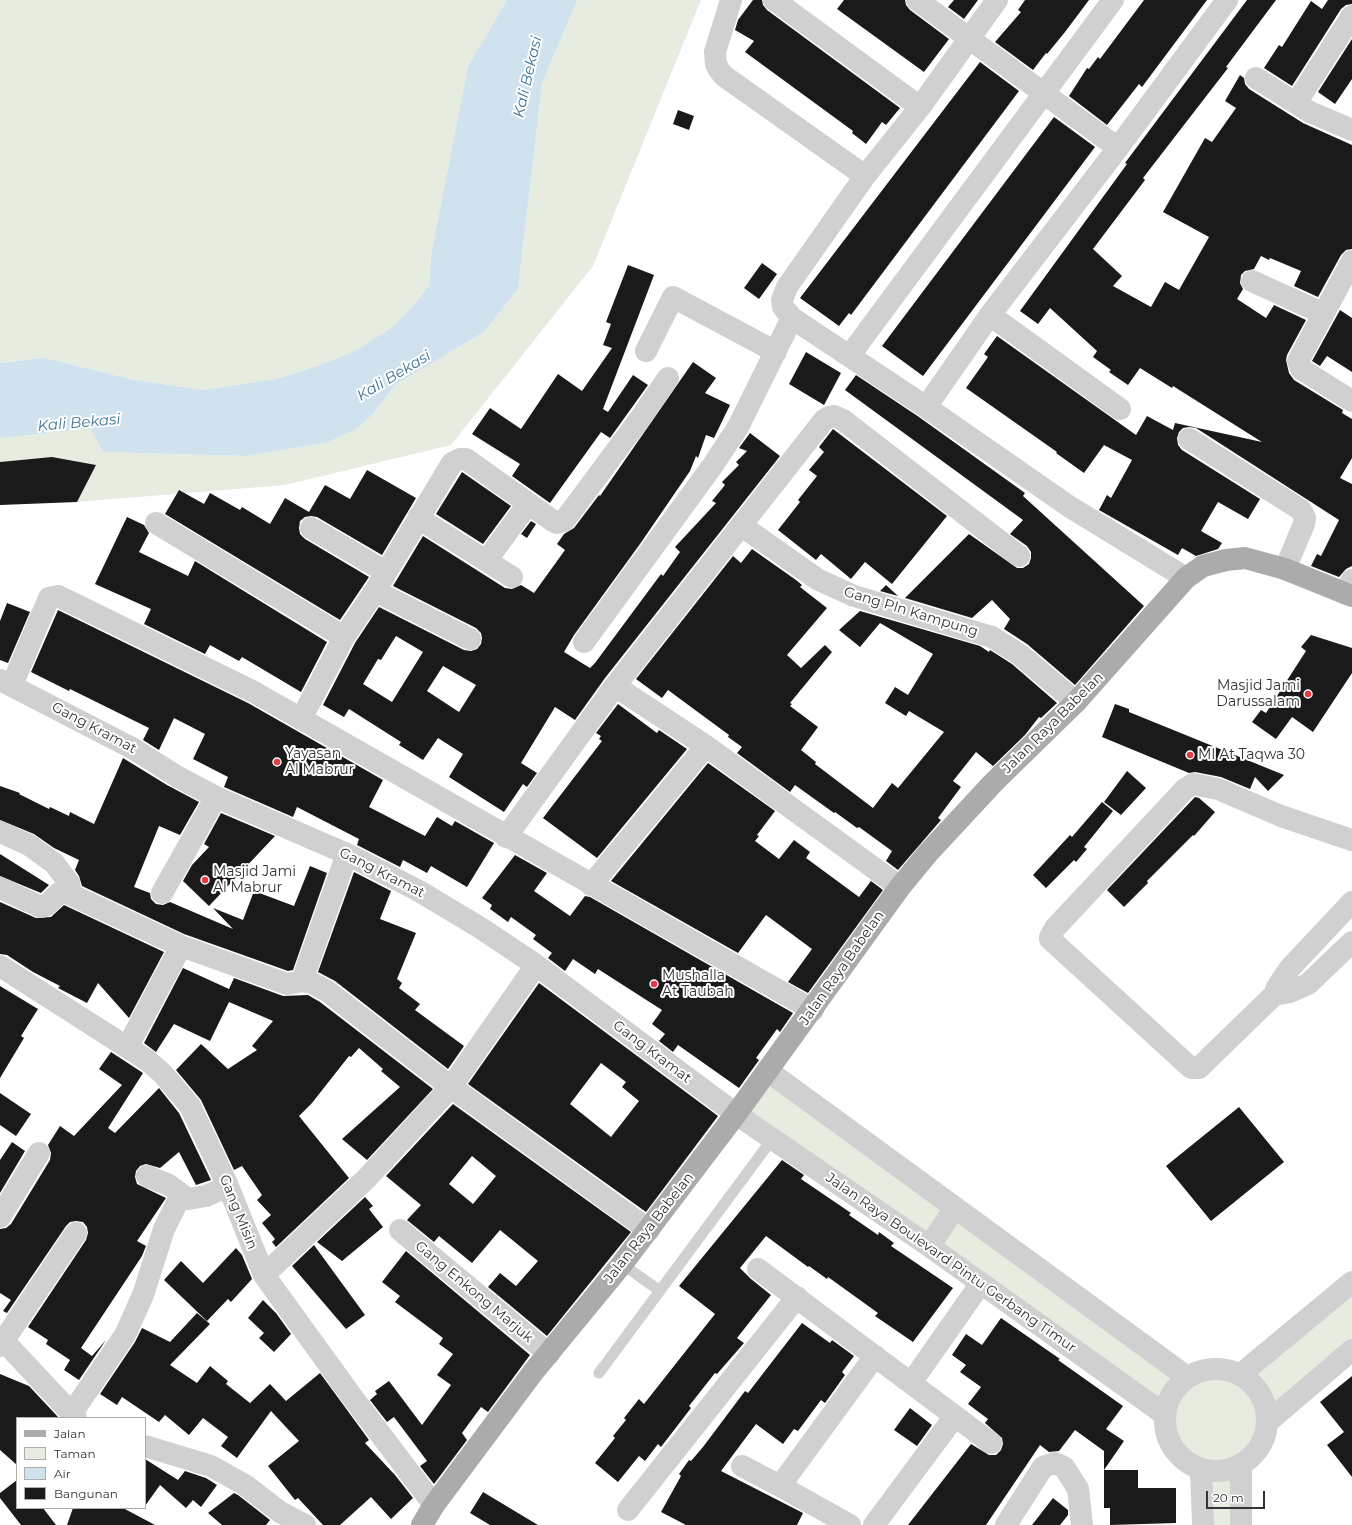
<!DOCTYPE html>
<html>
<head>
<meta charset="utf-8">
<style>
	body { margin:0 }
	#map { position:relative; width:1352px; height:1525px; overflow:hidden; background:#fff; font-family:Montserrat,sans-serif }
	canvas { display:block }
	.legend { position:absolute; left:16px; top:1417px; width:130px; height:92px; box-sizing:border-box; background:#fff; border:1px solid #adadad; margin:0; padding:5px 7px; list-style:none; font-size:12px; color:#333 }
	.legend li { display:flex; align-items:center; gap:8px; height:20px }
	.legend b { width:20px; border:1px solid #adadad }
	.scale { position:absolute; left:1206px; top:1491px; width:59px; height:18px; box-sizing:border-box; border:2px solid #333; border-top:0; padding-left:5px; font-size:12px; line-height:14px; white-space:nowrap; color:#333; -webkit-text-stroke:3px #fff; paint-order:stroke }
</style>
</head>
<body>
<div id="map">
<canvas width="1352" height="1525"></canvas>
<ul class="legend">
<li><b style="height:5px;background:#ababab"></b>Jalan</li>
<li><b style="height:11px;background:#e6ecdf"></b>Taman</li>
<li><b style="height:11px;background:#cfe2ee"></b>Air</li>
<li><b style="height:11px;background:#1a1a1a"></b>Bangunan</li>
</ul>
<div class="scale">20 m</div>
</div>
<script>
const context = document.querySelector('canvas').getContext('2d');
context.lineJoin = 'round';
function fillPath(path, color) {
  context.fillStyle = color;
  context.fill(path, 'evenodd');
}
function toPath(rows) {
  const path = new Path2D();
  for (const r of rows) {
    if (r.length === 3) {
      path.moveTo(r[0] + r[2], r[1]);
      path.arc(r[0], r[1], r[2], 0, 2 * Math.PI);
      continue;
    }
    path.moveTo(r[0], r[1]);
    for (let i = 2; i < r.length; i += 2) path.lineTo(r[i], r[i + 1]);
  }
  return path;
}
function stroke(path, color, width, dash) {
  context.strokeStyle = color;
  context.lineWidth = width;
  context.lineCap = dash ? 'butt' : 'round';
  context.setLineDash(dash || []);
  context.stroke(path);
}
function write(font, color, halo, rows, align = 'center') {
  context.font = font + ' Montserrat,sans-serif';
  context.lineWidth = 4;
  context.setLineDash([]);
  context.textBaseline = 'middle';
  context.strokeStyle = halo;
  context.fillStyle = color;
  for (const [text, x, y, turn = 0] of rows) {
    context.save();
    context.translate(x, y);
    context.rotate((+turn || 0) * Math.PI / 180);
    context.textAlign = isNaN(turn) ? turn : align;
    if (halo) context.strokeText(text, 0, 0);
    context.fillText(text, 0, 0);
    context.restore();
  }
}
const green = toPath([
	[0,0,507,0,468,66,431,255,429,286,411,308,391,328,355,351,314,367,276,379,202,390,130,379,45,358,0,363],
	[577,0,701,0,593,266,451,445,285,485,77,502,96,465,52,457,0,462,0,437,90,428,104,452,246,456,325,443,373,414,395,385,484,332,518,289,542,84],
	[768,1071,1187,1377,1214,1368,1241,1374,1352,1282,1352,1350,1269,1421,1261,1448,1241,1467,1241,1525,1203,1525,1201,1470,1180,1458,1167,1438,1164,1414,736,1114]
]);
const water = toPath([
	[507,0,577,0,542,84,518,289,484,332,395,385,373,414,355,430,325,443,246,456,103,452,90,428,0,438,0,363,45,358,130,379,202,390,276,379,314,367,355,351,391,328,411,308,429,286,431,255,468,66]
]);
const building = toPath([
	[753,0,762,0,763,5,767,10,900,108,886,125,882,122,866,144,852,133,853,131,745,52,754,41,735,30,738,20],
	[844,0,905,0,906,5,910,10,949,39,924,72,837,9],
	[954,0,978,0,964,19,948,7],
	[1025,0,1089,0,1065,32,1047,54,1046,53,1033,70,995,42,1021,12,1018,10],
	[1144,0,1207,0,1142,87,1139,84,1107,125,1069,96,1087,68,1089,69,1098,57,1100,59],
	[1247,0,1276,0,1226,67,1228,68,1143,178,1145,180,1093,249,1122,276,1113,286,1151,307,1165,282,1179,290,1209,237,1163,212,1205,138,1212,142,1236,108,1225,101,1240,75,1244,78,1245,84,1249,89,1303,123,1352,145,1352,249,1346,250,1341,255,1318,297,1294,286,1301,271,1270,258,1269,260,1261,256,1254,269,1245,271,1241,275,1240,283,1243,289,1237,299,1266,318,1274,305,1306,320,1287,355,1286,360,1289,373,1294,380,1343,410,1342,413,1352,419,1352,458,1340,478,1352,484,1352,566,1346,569,1339,577,1311,566,1317,554,1321,556,1339,520,1196,428,1189,427,1183,428,1179,432,1177,438,1178,445,1182,450,1260,499,1248,519,1218,502,1201,531,1222,543,1218,549,1196,556,1182,548,1178,555,1099,510,1107,495,1111,498,1132,460,1104,445,1084,473,1056,453,1057,452,966,388,988,357,984,354,997,336,1136,435,1147,416,1173,430,1175,423,1262,442,1173,386,1172,388,1140,368,1128,385,1109,372,1111,370,1093,357,1097,351,1050,308,1038,324,1020,311,1127,164,1125,163],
	[1328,0,1352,0,1352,4,1346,5,1341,9,1292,86,1264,68,1279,45,1282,47,1311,1,1322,9],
	[1352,39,1352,79,1335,104,1318,92],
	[980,62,1019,91,851,315,849,313,839,326,800,298],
	[678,110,694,116,689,130,673,124],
	[1054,117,1095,147,923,376,882,346],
	[762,263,777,274,759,299,744,288],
	[628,265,654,275,603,409,608,412,633,375,648,385,610,438,601,432,550,503,512,476,520,464,472,434,490,408,521,429,558,374,582,391,612,348,603,345,611,324,606,322],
	[1340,310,1352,318,1352,372,1327,356,1320,366,1312,361],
	[806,352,841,373,824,405,789,384],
	[693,362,716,378,705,393,730,405,714,438,706,435,698,458,696,456,690,471,640,544,574,635,564,652,590,668,595,663,661,574,663,576,680,552,675,547,716,503,712,501,725,485,722,482,739,465,736,462,747,451,739,448,750,433,780,456,605,678,575,720,555,707,521,763,537,773,527,787,523,784,504,812,449,777,463,754,438,738,423,760,399,745,401,742,349,709,344,717,323,705,355,643,379,607,464,650,471,651,477,649,481,644,482,638,481,633,476,628,393,586,423,536,505,588,512,589,521,585,534,593,565,550,557,544,564,534,574,528,599,495,600,496],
	[396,636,423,652,392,702,363,684,378,659,381,660],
	[443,666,476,685,459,712,427,691],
	[856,375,919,417,1025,493,1023,496,1144,606,1075,685,1027,644,1004,629,1010,619,992,600,972,618,905,598,969,534,1017,568,1023,568,1029,564,1031,558,1031,552,1027,546,1010,534,1023,520,845,390],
	[833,429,947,516,892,584,865,562,851,579,821,554,816,560,778,530,800,502,798,500,817,476,809,470,824,452,819,447],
	[52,457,96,465,77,502,0,505,0,462],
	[367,470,416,498,382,555,317,517,311,516,305,517,300,521,299,528,300,534,305,539,369,577,340,620,165,514,179,490,204,504,210,493,240,510,242,507,270,524,285,498,309,512,325,485,350,499],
	[462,472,511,506,483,544,436,514],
	[127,517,144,525,149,533,139,552,188,576,195,561,327,642,301,692,242,657,239,661,210,645,205,654,144,624,151,609,95,584],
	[531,521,536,524,527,538,521,534],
	[752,549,796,580,802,585,800,587,827,608,787,655,801,668,825,645,832,652,790,703,792,704,790,706,818,727,801,750,816,762,815,764,873,808,892,783,898,788,944,732,909,711,906,716,885,703,895,687,908,695,933,654,880,623,860,647,839,630,860,611,980,646,989,652,990,650,1012,664,1057,703,1041,718,1039,717,1025,735,993,766,976,752,953,781,961,787,938,818,941,820,898,870,886,861,892,851,859,827,857,828,835,812,834,813,795,785,790,792,737,753,742,747,728,737,729,735,668,690,662,698,636,679,733,556,741,563],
	[886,585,898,596,880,591],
	[7,603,30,612,8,663,0,660,0,621],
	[58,610,248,703,383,780,369,807,425,836,437,817,452,826,455,821,494,843,467,887,431,866,427,873,403,860,400,867,357,845,359,839,297,807,293,817,224,787,228,777,193,759,205,734,174,718,159,750,143,740,149,728,70,689,69,691,31,672],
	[1311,635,1352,648,1352,673,1313,732,1292,717,1276,739,1252,722,1261,710,1266,713,1306,651,1301,647],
	[618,704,657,733,659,730,687,749,597,858,543,818,602,741,599,739,601,736,596,733],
	[1115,704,1129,709,1129,712,1284,775,1268,791,1255,777,1250,789,1221,777,1195,772,1189,773,1102,737],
	[123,758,167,785,199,802,180,835,159,826,134,887,150,893,151,899,156,904,163,905,170,902,233,929,213,908,243,920,254,891,294,906,310,866,327,873,293,970,288,971,184,934,82,886,79,876,75,870,79,860,54,848,34,834,0,820,0,786,20,793,19,794,49,809,50,807,69,816,70,812,94,824],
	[708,763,775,811,757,835,759,836,755,841,779,859,794,840,810,852,806,858,859,897,871,881,883,890,808,993,788,982,812,949,766,915,738,953,611,881],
	[1127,771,1146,788,1121,815,1104,802],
	[1195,797,1199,798,1215,812,1194,836,1193,835,1147,881,1148,883,1124,907,1107,890],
	[1102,802,1113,811,1084,847,1087,849,1076,862,1074,860,1046,888,1033,875,1070,835,1072,837],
	[221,813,275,836,209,906,183,881,192,865,209,847,204,844],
	[0,854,49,885,41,893,0,876],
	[515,855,547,873,534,891,570,916,585,896,590,897,793,1013,780,1032,777,1029,756,1058,759,1060,739,1088,678,1045,673,1052,659,1041,665,1034,652,1024,662,1010,598,969,595,974,573,959,565,971,548,958,552,953,533,939,536,935,511,917,508,922,490,909,492,905,482,898],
	[354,872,391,891,380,919,416,933,397,979,402,983,399,988,420,1004,415,1010,464,1046,448,1069,335,981,318,972],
	[0,902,36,918,51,917,64,905,164,952,129,1018,98,983,87,1003,58,988,60,986,33,972,7,955,0,954],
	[183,968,229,989,234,978,283,996,308,995,320,1002,433,1089,367,1160,342,1139,400,1087,381,1071,383,1069,359,1048,351,1057,349,1056,312,1103,299,1116,349,1178,276,1247,272,1242,275,1239,262,1223,271,1215,257,1200,262,1195,242,1166,234,1170,201,1100,176,1070,201,1044,228,1069,257,1050,252,1046,273,1021,229,1002,210,1041,174,1024,156,1052,144,1043],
	[539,983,718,1116,646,1212,468,1084],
	[601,1063,626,1082,622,1087,639,1101,611,1137,570,1104],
	[0,986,38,1009,21,1036,24,1038,0,1078],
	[111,1052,143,1073,108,1128,115,1133,159,1088,179,1113,211,1180,196,1185,179,1152,160,1168,146,1164,140,1166,136,1171,135,1177,137,1184,166,1198,137,1241,146,1246,142,1256,81,1348,92,1356,106,1340,79,1380,64,1370,70,1360,46,1344,48,1340,28,1327,86,1240,88,1233,87,1227,83,1222,76,1221,70,1222,66,1226,7,1313,3,1311,11,1300,0,1293,0,1229,6,1228,11,1224,50,1160,51,1153,48,1145,60,1126,74,1136,122,1085,99,1069],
	[0,1093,31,1114,16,1136,0,1125],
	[453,1104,631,1232,547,1336,488,1287,500,1273,516,1286,538,1261,500,1230,472,1263,439,1236,434,1242,407,1220,421,1205,386,1176],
	[472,1156,496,1176,473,1204,449,1184],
	[1239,1107,1284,1162,1211,1221,1166,1166],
	[12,1142,25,1151,0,1193,0,1160],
	[782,1160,804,1175,801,1179,851,1213,849,1215,878,1235,879,1232,894,1243,891,1246,953,1288,913,1342,875,1316,878,1313,828,1277,827,1279,809,1266,808,1267,766,1236,740,1268,751,1279,771,1295,737,1338,744,1343,717,1374,715,1373,689,1406,691,1408,661,1447,658,1444,645,1461,639,1456,618,1482,595,1463,615,1438,613,1436,626,1420,624,1418,639,1399,644,1404,715,1314,679,1286],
	[365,1197,373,1206,369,1209,383,1227,342,1261,317,1242],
	[314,1245,365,1315,346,1329,292,1266],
	[236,1248,242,1255,252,1279,231,1302,228,1299,207,1321,164,1280,181,1261,203,1283],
	[406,1251,530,1355,488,1412,481,1407,462,1433,467,1440,434,1484,420,1466,427,1461,394,1417,387,1422,370,1400,377,1394,375,1391,389,1381,422,1425,451,1385,437,1375,453,1354,439,1344,443,1338,395,1302,400,1296,382,1282],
	[263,1300,276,1313,291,1334,274,1352,259,1338,264,1333,248,1318],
	[197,1313,210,1324,170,1365,197,1383,210,1366,228,1381,226,1384,250,1403,270,1384,286,1401,320,1373,369,1440,365,1443,395,1475,413,1498,391,1519,371,1497,340,1525,323,1525,298,1498,295,1500,268,1466,299,1441,271,1411,237,1458,221,1446,228,1437,203,1418,189,1435,165,1415,159,1422,122,1397,117,1405,100,1394,135,1342,142,1328,170,1342],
	[1001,1318,1060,1359,1058,1360,1123,1406,1106,1429,1124,1441,1104,1470,1104,1451,1075,1430,1059,1451,1049,1452,1040,1445,986,1525,908,1525,971,1444,989,1455,996,1455,1001,1450,1003,1444,1002,1438,985,1423,988,1419,968,1404,981,1387,960,1372,966,1365,952,1355,966,1334,982,1345],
	[802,1323,830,1343,832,1340,854,1356,842,1372,845,1375,825,1403,821,1400,798,1431,794,1429,783,1444,756,1424,721,1471,803,1513,797,1525,686,1525,661,1512,681,1476,679,1474,689,1460,691,1461,703,1447,745,1391,748,1393],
	[0,1374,29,1386,59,1418,17,1418,17,1465,0,1450],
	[1352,1376,1352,1477,1327,1445,1344,1432,1320,1402],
	[910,1408,932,1425,917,1446,894,1430],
	[145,1459,178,1480,185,1471,206,1478,217,1485,201,1507,193,1500,186,1508,160,1485,145,1506],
	[1104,1470,1138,1470,1138,1488,1176,1488,1176,1523,1110,1525,1110,1508,1104,1508],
	[17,1480,17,1508,43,1508,56,1525,21,1525,0,1498,0,1493],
	[483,1492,538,1525,490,1525,470,1513],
	[234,1493,238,1495,270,1520,266,1525,222,1525,208,1513],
	[1053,1498,1068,1510,1068,1515,1060,1525,1032,1525],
	[73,1508,123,1508,155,1525,67,1525]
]);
const lane = toPath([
	[622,1264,660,1291],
	[599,1373,773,1138]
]);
const street = toPath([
	[731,0,715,52,716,64,719,70,724,76,865,176],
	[774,0,920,107],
	[917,0,1118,148],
	[997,0,920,107,865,176,787,287,782,300,783,307,792,318,926,407,1070,507,1186,578],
	[1256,78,1310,112,1352,130],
	[1296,103,1352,16],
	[1352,261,1298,361,1301,369,1352,401],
	[1252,281,1322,313],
	[990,315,1120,409],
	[646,351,673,297,776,352],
	[850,355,1113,0],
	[926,407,990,315,1118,148,1227,0],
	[1189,439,1301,510,1305,518,1304,524,1285,569],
	[418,518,512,577],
	[156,523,344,637],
	[742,526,817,579,854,596,992,637,1019,654,1076,702],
	[311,528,386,572],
	[486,561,528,504],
	[375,591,470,639],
	[1344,593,1352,580],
	[584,642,713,465,738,427,792,318],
	[0,680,132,748,178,777,216,797,347,854,419,891,479,927,536,965,736,1114,929,1246,1164,1414],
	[12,685,49,598,58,596,254,692,813,1010],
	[615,686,706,746,900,887],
	[301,719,344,637,375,591,452,463,460,459,466,459,553,521,557,523,564,521,642,416,668,378],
	[0,832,29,845,54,863,69,883,71,894],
	[506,837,615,686,824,420,829,417,834,416,843,420,1019,556],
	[591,885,706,746],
	[0,888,41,907,47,905,59,893,65,892,181,946,287,984,302,981,312,983,327,991,451,1087,649,1230],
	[162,893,216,797],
	[1352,902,1290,968,1277,987,1274,995,1290,992,1308,984,1352,942],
	[0,966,147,1060,163,1074,190,1106,228,1186,264,1275,353,1398,434,1505],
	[302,981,347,854],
	[1274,995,1204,1063,1199,1068,1191,1068,1050,939,1050,937,1055,928,1185,789,1193,784,1218,789,1281,816,1352,840],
	[128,1046,181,946],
	[768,1071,1187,1377],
	[147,1176,169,1185,188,1199,206,1196,228,1186],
	[0,1217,39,1153],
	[400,1230,549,1354],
	[929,1246,955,1208],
	[758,1269,991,1443],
	[264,1275,367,1178,451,1087,536,965],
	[0,1337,76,1418],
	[0,1346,76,1233],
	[1216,1420,51],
	[1241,1374,1352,1282],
	[911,1383,981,1283],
	[72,1413,125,1335,143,1295,164,1229,181,1195],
	[1269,1421,1352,1350],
	[145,1446,211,1466,245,1485,280,1512,305,1525],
	[742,1466,780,1486],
	[1241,1467,1241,1525],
	[1201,1470,1203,1525],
	[628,1510,797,1297],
	[850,1525,780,1486,875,1356],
	[874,1525,955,1416],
	[1006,1525,1043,1467,1055,1463,1064,1467,1078,1489,1082,1525]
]);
const primary = toPath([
	[422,1525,434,1505,534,1371,622,1264,736,1114,900,887,928,853,993,783,1076,702,1186,578,1203,566,1226,560,1245,558,1285,569,1352,596]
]);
const markers = [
	[1308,694,4,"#e63946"],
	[1190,755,4,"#e63946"],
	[277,762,4,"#e63946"],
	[205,880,4,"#e63946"],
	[654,984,4,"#e63946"]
];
const streetNames = [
	["Gang Pln Kampung",911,612,17],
	["Jalan Raya Babelan",1053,723,-45],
	["Gang Kramat",94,728,28],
	["Gang Kramat",382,873,27],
	["Jalan Raya Babelan",842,968,-55],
	["Gang Kramat",652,1052,37],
	["Gang Misin",238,1212,68],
	["Jalan Raya Babelan",649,1228,-52],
	["Jalan Raya Boulevard Pintu Gerbang Timur",951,1263,35],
	["Gang Enkong Marjuk",474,1292,40]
];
const poiNames = [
	["Masjid Jami",1300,686,"right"],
	["Darussalam",1300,702,"right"],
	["Yayasan",285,754],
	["Al Mabrur",285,770],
	["MI At Taqwa 30",1198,755],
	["Masjid Jami",213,872],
	["Al Mabrur",213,888],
	["Mushalla",662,976],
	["At Taubah",662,992]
];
const waterNames = [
	["Kali Bekasi",528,77,-77],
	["Kali Bekasi",394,376,-31],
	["Kali Bekasi",79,423,-5]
];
fillPath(green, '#e6ecdf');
fillPath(water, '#cfe2ee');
fillPath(building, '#1a1a1a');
stroke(lane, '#d0d0d0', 11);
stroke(street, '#d0d0d0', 22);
stroke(primary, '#ababab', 22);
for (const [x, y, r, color] of markers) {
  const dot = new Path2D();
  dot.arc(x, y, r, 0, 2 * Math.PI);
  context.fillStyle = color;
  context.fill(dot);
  stroke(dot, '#fff', 1.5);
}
write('14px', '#333', '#fff', streetNames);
write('14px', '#333', '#fff', poiNames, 'left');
write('italic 15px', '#3f7597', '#fff', waterNames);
</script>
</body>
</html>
